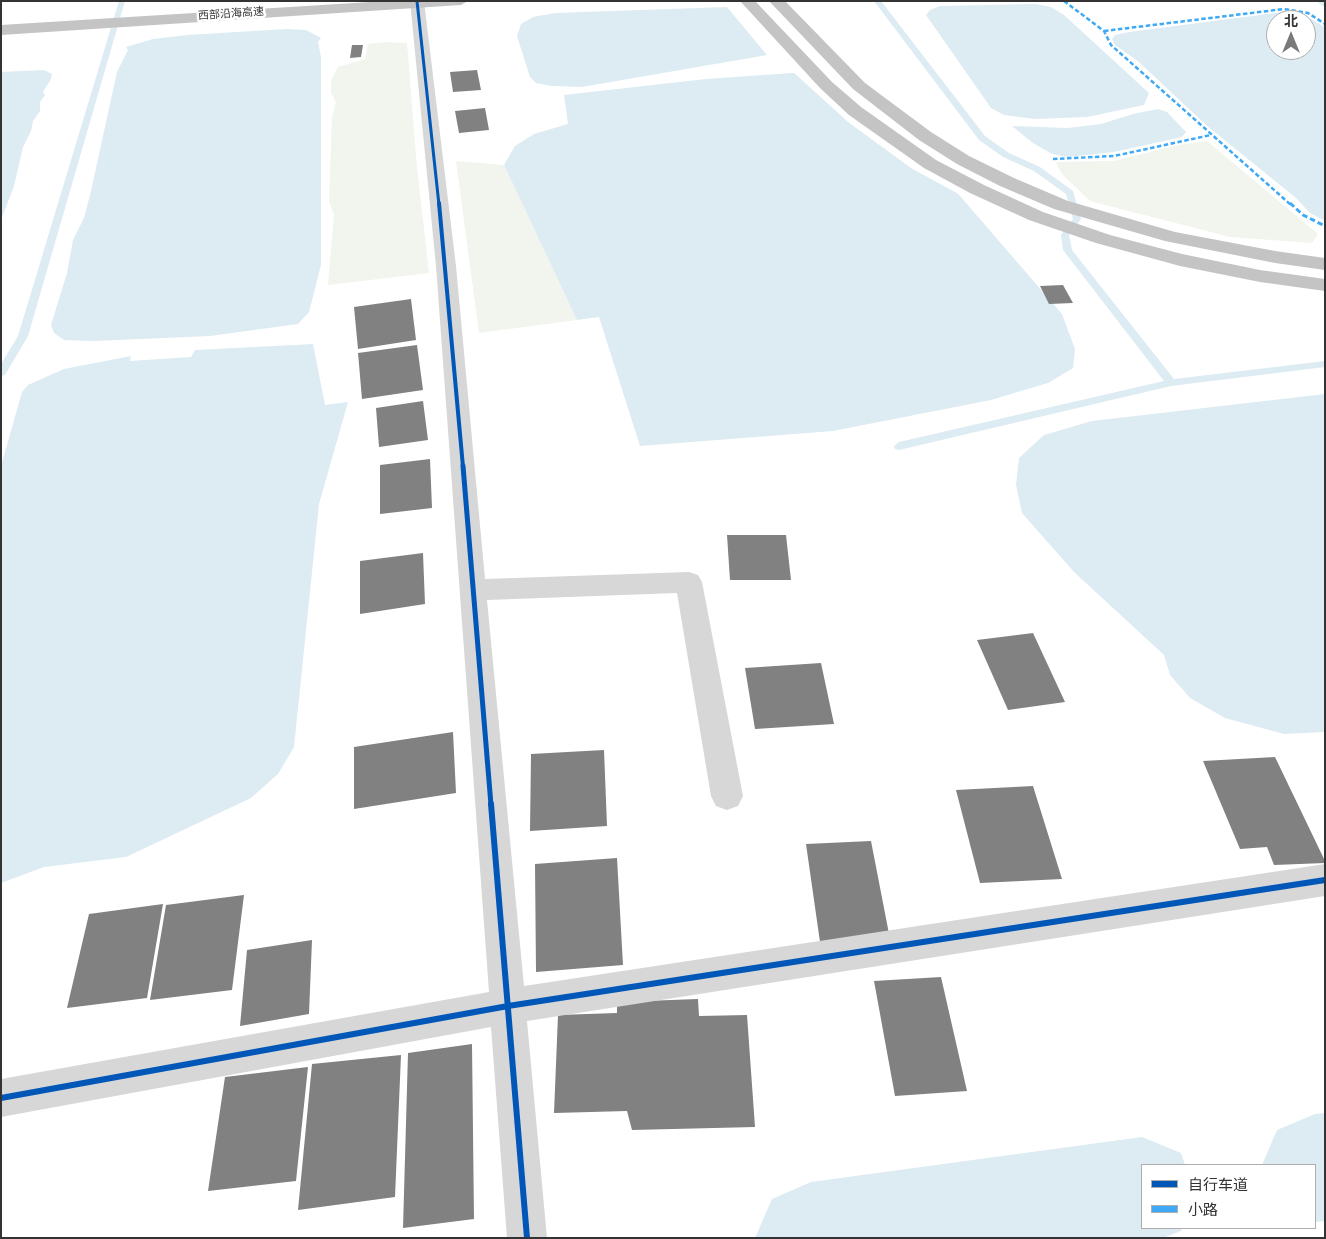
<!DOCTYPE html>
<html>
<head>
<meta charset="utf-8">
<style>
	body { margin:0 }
	#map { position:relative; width:1326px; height:1239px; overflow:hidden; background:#fff; font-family:Manrope,"Noto Sans SC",sans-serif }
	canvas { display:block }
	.frame { position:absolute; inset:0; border:2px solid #333; pointer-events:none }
	.legend { position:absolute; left:1141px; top:1164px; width:175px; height:65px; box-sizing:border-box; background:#fff; border:1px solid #adadad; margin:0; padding:6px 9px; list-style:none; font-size:15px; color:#333 }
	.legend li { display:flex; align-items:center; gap:10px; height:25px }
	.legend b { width:25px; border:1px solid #adadad }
	.north { position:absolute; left:1266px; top:10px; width:50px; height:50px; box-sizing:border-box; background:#fff; border:1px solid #adadad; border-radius:50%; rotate:0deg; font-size:14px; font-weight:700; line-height:20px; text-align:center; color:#333 }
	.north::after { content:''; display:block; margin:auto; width:18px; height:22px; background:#7a7a7a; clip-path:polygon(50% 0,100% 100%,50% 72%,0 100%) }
</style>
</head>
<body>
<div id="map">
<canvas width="1326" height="1239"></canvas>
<div class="frame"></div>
<ul class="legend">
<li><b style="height:6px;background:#0057b8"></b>自行车道</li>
<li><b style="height:6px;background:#3fa9f5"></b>小路</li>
</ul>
<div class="north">北</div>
</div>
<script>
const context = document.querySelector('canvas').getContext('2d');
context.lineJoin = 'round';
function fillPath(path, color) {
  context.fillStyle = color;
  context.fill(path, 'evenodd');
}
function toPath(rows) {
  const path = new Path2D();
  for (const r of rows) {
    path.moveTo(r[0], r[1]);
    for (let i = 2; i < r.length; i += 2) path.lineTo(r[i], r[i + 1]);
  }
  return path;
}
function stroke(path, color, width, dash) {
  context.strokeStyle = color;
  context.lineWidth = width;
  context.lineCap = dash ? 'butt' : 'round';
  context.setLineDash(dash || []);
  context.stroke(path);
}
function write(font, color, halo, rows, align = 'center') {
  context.font = font + ' Manrope,"Noto Sans SC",sans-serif';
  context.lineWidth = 5;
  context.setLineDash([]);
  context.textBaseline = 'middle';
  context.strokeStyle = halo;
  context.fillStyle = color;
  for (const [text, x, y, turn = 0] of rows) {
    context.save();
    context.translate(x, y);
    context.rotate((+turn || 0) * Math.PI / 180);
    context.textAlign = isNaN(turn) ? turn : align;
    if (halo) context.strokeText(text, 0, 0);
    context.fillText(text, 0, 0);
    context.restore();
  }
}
const green = toPath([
	[387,42,407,43,417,167,429,273,328,285,334,215,329,201,332,117,336,102,331,93,331,81,338,67,365,59,368,44],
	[1207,141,1318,234,1312,243,1230,237,1090,201,1061,173,1056,162,1114,161,1178,145],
	[456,161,504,165,577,320,479,333]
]);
const water = toPath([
	[1035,4,1051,7,1064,15,1149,93,1144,105,1087,117,1035,119,1004,115,991,108,926,15,930,10,940,6],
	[727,7,767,55,582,87,551,86,536,83,530,77,517,36,521,24,533,17,555,13],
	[1283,12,1295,13,1307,17,1325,27,1325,221,1310,213,1296,198,1206,125,1139,62,1115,45,1112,39,1115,35,1129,32],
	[1276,20,1306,20,1306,50,1276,50],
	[287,29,306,30,321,38,318,42,321,57,321,265,309,312,298,324,210,336,93,341,64,340,54,333,51,325,67,273,73,240,84,218,91,191,117,72,128,50,126,47,153,39,187,35],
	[44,70,52,74,51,79,43,92,45,95,40,102,40,111,33,121,31,131,23,147,14,186,1,220,1,72],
	[806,72,890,115,1062,314,1075,349,1073,368,1048,383,991,400,833,431,640,446,599,317,577,320,504,165,515,146,534,134,568,124,564,95,706,79],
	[1158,109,1167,112,1186,132,1182,137,1114,152,1067,157,1052,154,1033,143,1012,126,1068,128,1101,124,1133,114],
	[313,344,325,405,348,402,319,504,294,747,278,774,251,798,126,857,44,867,1,883,1,466,22,392,28,385,64,369,131,356,130,361,191,357,195,350],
	[1325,394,1325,732,1284,734,1225,718,1190,698,1170,675,1164,655,1074,572,1022,513,1016,485,1019,458,1044,435,1092,421]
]);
const pier = toPath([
	[807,70,892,113,964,197,911,168,848,122,792,71]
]);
const stream = toPath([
	[119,1,125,1,28,336,5,375,1,376,1,364,18,336,119,1],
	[874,1,881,1,985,136,1009,153,1040,167,1073,191,1081,219,1069,235,1072,250,1174,379,1325,361,1325,367,1171,386,899,450,895,449,894,446,899,442,1164,381,1063,250,1061,235,1073,219,1066,194,1034,171,1003,157,979,140,874,1],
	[1316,1,1324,1,1325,7,1323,6,1316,1]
]);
const river = toPath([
	[1325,1113,1325,1221,1315,1222,1315,1165,1262,1165,1277,1130,1315,1114,1325,1113],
	[1142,1137,1181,1153,1185,1165,1142,1165,1142,1228,1182,1228,1181,1231,1163,1238,755,1238,772,1199,811,1182,1142,1137]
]);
const building = toPath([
	[352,45,363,45,361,57,350,58],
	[477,70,481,90,453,92,450,72],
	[485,108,489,130,459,133,455,111],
	[1063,285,1073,303,1049,304,1040,286],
	[411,299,416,340,358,349,354,307],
	[417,345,423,390,362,399,358,353],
	[423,401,428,440,379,447,376,408],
	[430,459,432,508,380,514,380,465],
	[727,535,786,535,791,580,730,580],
	[423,553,425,604,360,614,360,561],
	[1033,633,1065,702,1008,710,977,640],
	[821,663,834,724,755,729,745,668],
	[453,732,456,793,354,809,354,747],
	[604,750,607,826,530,831,531,754],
	[1275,757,1325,861,1325,863,1274,865,1267,847,1240,849,1203,761],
	[1033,786,1062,879,980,883,956,790],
	[871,841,890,939,820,942,806,844],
	[617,858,623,965,536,972,535,864],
	[244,895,232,990,150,1000,166,905],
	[163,904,147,998,67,1008,89,914],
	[312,940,309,1014,240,1026,247,950],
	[941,977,967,1091,895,1096,874,981],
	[698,999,699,1016,747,1015,755,1127,632,1130,627,1111,554,1113,558,1015,617,1013,617,1002],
	[472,1044,474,1219,403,1228,408,1053],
	[401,1055,395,1197,298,1210,312,1064],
	[308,1067,296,1181,208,1191,225,1077]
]);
const minor = toPath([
	[410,1,424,1,456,266,485,579,689,572,698,575,702,582,743,796,738,806,727,810,716,806,711,796,677,593,487,600,524,986,1325,864,1325,896,527,1021,547,1238,507,1238,491,1027,1,1117,1,1079,489,992,436,266,410,1]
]);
const motorway = toPath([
	[386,1,468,1,461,5,1,35,1,25,386,1],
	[740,1,755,1,832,82,861,107,936,160,984,185,1043,212,1110,235,1182,254,1260,270,1325,279,1325,291,1260,282,1180,266,1096,243,1029,220,970,193,924,168,849,115,820,88,740,1],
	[769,1,785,1,865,83,931,132,969,156,1014,178,1068,201,1175,232,1275,251,1325,258,1325,270,1275,263,1165,241,1054,209,1000,186,957,164,919,140,853,89,769,1]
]);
const quietFar1 = toPath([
	[1064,1,1104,31,1111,45,1291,205],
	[1104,31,1284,9,1308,13,1325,24],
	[1053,159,1114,156,1211,135]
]);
const quiet = toPath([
	[1290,203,1303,215,1325,226]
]);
const cyclewayFar3 = toPath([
	[417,1,439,205]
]);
const cyclewayFar2 = toPath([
	[439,203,463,467]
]);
const cyclewayFar1 = toPath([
	[463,466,491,805]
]);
const cycleway = toPath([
	[491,804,527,1238],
	[1,1098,508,1006,1325,880]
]);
const farStreetnames = [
	["西部沿海高速",231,14,-4]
];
fillPath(green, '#f1f5ed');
fillPath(water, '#ddebf3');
fillPath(pier, '#fff');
fillPath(stream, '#ddebf3');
fillPath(river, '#ddebf3');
fillPath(building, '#818181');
fillPath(minor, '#d7d7d7');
fillPath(motorway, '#c4c4c4');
stroke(quietFar1, '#3fa9f5', 2.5, [4.5, 2.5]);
stroke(quiet, '#3fa9f5', 3, [5.5, 3]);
stroke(cyclewayFar3, '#0057b8', 3);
stroke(cyclewayFar2, '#0057b8', 4);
stroke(cyclewayFar1, '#0057b8', 5);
stroke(cycleway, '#0057b8', 6);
write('11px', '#333', '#fff', farStreetnames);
</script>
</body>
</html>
